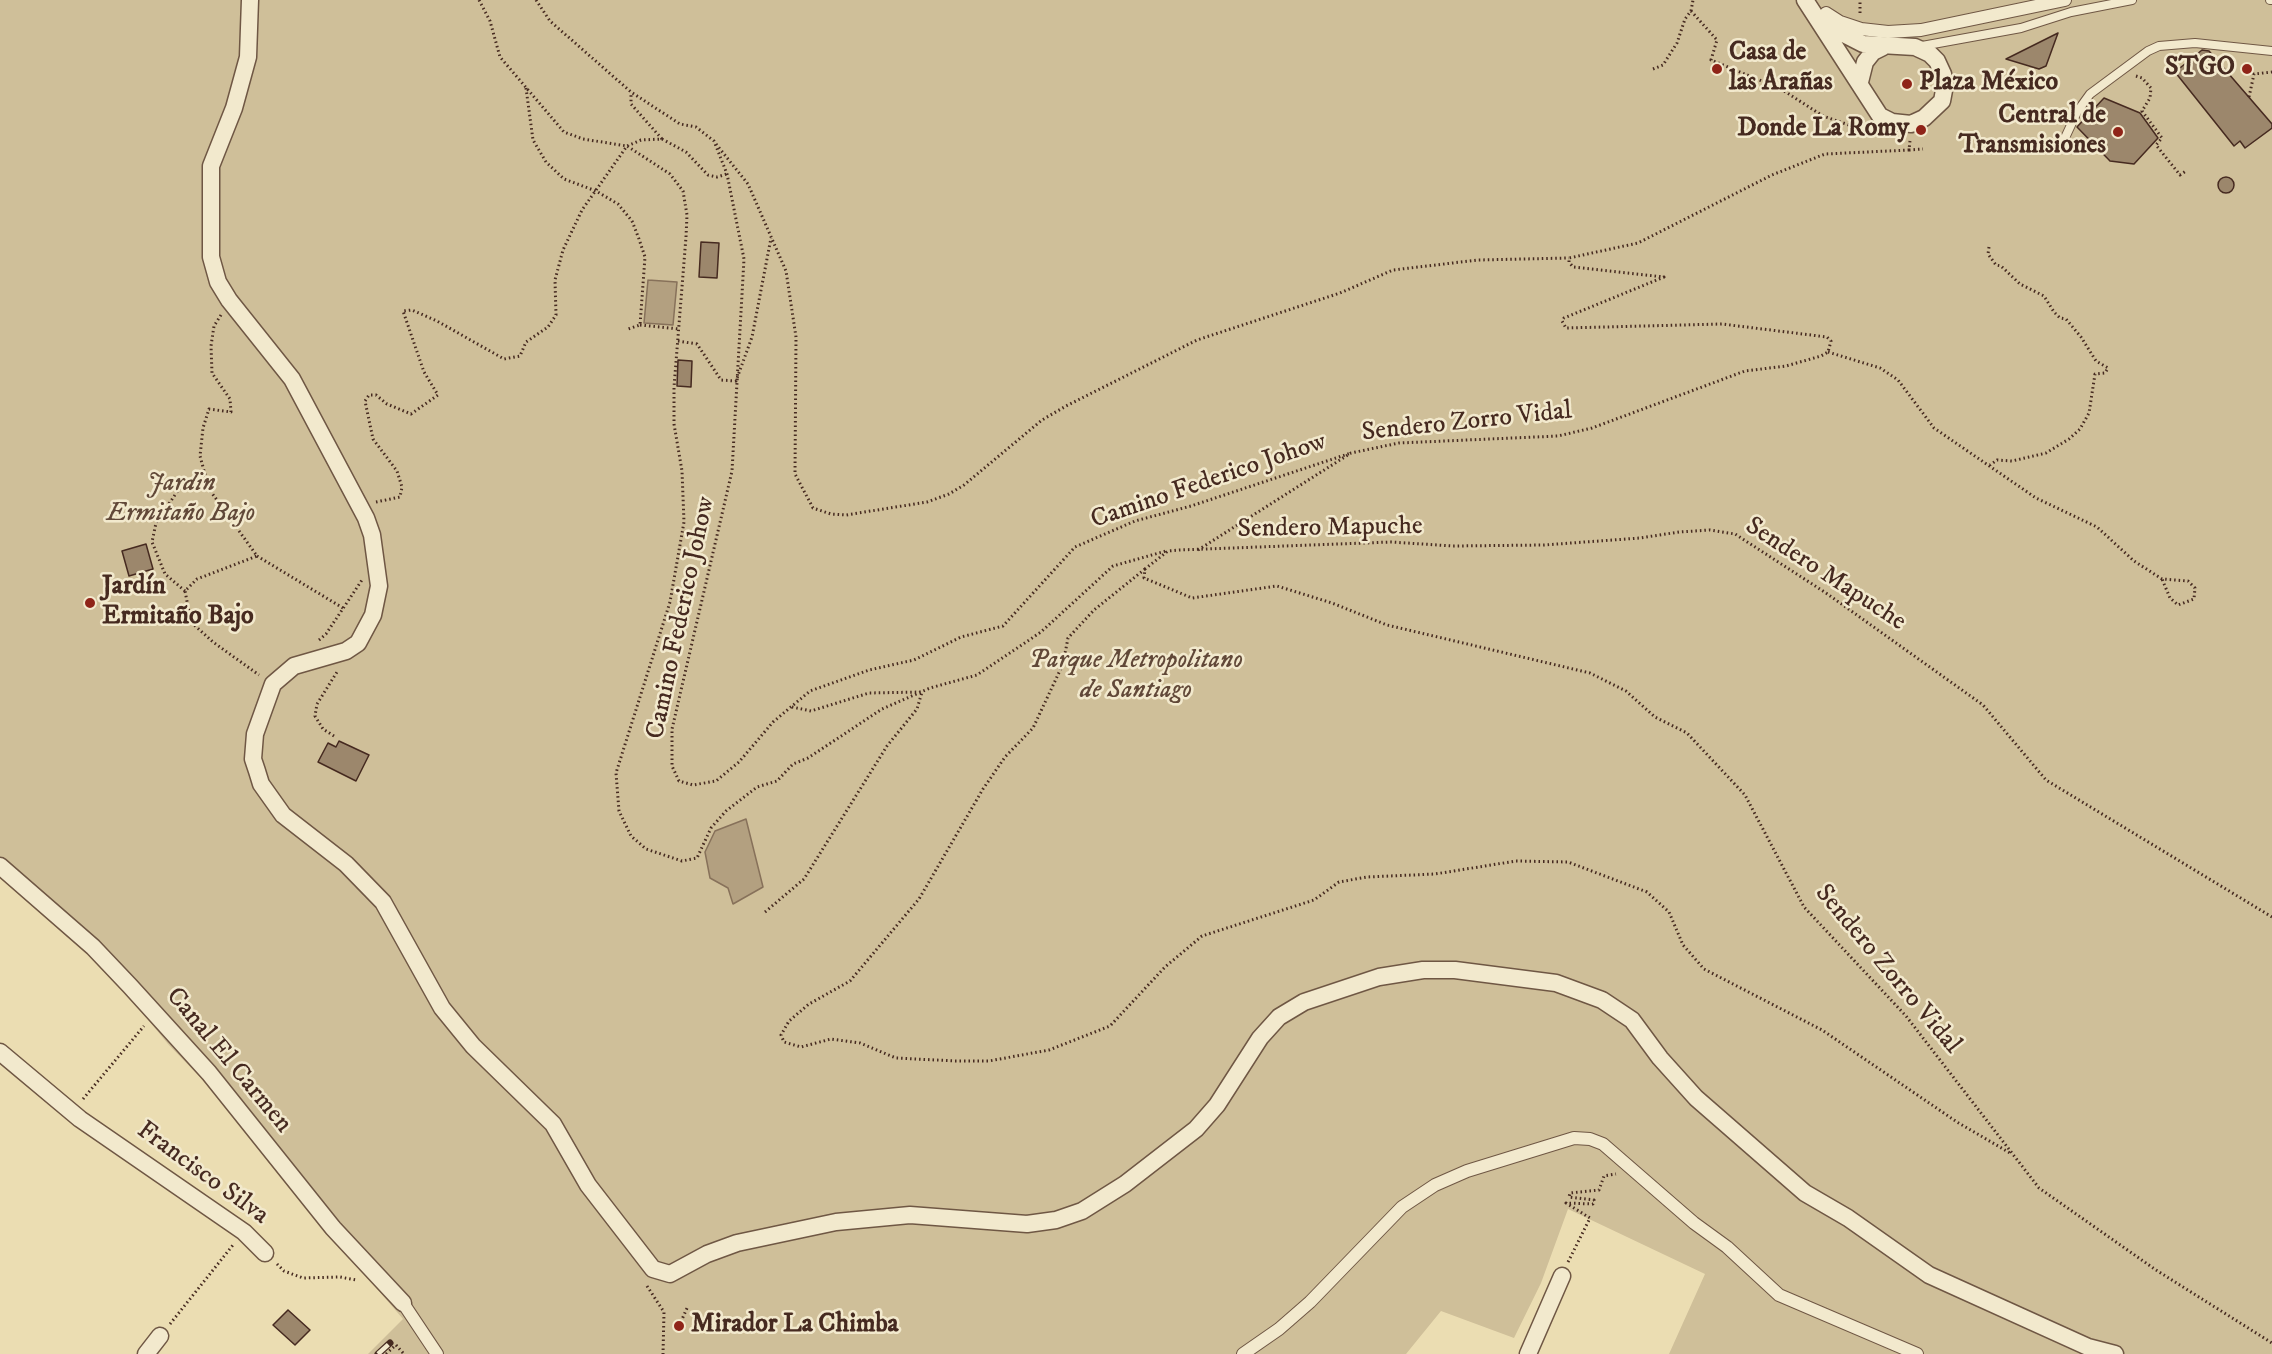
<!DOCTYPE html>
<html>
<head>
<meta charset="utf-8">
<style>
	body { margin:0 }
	canvas { display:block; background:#ebddb2 }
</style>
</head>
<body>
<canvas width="2272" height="1354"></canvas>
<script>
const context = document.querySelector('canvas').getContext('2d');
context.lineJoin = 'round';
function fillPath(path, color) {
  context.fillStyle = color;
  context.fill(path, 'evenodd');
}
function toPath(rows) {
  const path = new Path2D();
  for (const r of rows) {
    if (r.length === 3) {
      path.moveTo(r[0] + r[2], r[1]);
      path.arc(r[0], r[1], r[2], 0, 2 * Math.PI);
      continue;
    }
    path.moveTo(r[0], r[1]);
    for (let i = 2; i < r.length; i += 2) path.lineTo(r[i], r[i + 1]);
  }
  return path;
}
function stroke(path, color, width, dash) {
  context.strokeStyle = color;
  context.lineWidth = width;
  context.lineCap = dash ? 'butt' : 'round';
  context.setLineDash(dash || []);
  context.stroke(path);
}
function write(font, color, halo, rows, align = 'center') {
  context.font = font + ' "IM FELL DW Pica",serif';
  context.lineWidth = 5;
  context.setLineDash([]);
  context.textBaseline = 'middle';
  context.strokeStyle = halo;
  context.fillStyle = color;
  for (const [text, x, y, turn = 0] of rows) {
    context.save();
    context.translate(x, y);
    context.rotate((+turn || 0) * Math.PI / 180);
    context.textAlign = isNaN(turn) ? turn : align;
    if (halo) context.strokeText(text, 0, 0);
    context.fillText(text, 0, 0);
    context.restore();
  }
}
const green = toPath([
	[0,0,2272,0,2272,1354,1669,1354,1705,1274,1568,1209,1541,1283,1514,1338,1441,1311,1406,1354,368,1354,403,1319,269,1163,222,1100,168,1044,109,972,0,875]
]);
const water = toPath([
	[648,280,677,282,673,325,644,323,648,280],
	[746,819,763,887,733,904,728,888,710,878,705,852,715,831,746,819]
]);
const building = toPath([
	[2058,33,2046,66,2039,69,2006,59,2058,33],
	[2202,50,2209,51,2272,124,2272,128,2245,148,2240,141,2234,146,2175,72,2202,50],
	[2104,98,2140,113,2158,138,2134,164,2110,161,2077,127,2104,98],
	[2226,185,8],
	[701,242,719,243,717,278,699,277,701,242],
	[678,360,692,361,691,387,677,386,678,360],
	[146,544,153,569,129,576,122,551,146,544],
	[339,741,369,755,356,781,318,762,328,743,336,747,339,741],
	[288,1310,310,1330,295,1345,273,1325,288,1310]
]);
const path = toPath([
	[479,0,490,21,500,57,564,132,583,139,627,146,670,174,683,191,687,215,686,237,674,387,674,424,682,471,684,522,670,602,616,773,619,811,631,836,646,849,682,861,697,858,711,828,726,811,757,787,777,781,793,764,808,758,882,709,930,688,977,675,1041,632,1113,566,1166,551],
	[536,0,550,21,631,92,680,124,696,127,714,141,727,174,744,259,732,471,672,729,672,766,679,781,693,785,716,781,739,762,773,722,810,691,869,670,914,660,961,637,1003,626,1075,547,1135,521,1191,506,1351,453],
	[1691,11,1717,40,1711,60,1781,89,1823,116,1849,125,1864,121],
	[1691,11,1693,0],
	[1860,13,1860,0],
	[1653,69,1663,65,1677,43,1685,19,1691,11],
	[2136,76,2142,78,2151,88,2150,98,2142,111,2162,138,2156,145,2180,175,2186,171],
	[526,88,533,140,546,162,564,179,596,191,618,204,632,221,639,239,645,257,640,325,628,329],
	[2249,97,2254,74,2272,72],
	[662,139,686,152,708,175,717,177,727,174],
	[716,144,748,184,786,271,796,337,795,474,813,508,831,514,846,515,927,502,949,494,964,485,1042,420,1066,406,1197,340,1340,293,1393,270,1478,260,1569,258],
	[1909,150,1923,149],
	[1989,247,1988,254,1996,265,2001,266,2020,284,2044,296,2054,312,2060,318,2066,319,2081,337,2096,361,2108,368,2105,373,2095,374,2089,413,2080,429,2069,439,2046,453,2012,461,1997,460,1990,465],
	[221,315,214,326,211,346,212,373,230,399,231,412,209,409,203,428,200,456,209,489,257,556,197,579,185,591,191,622,213,642,259,675],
	[640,325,679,329],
	[678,341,697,344,721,380,736,381,752,337,771,238],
	[1828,352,1880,368,1898,380,1934,428,2036,498,2097,527,2134,561,2162,579,2188,581,2195,588,2194,599,2178,605,2170,598,2162,579],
	[376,502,400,497,402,487,397,471,373,439,365,401,369,395,376,395,387,404,411,414,438,395,424,372,403,311,412,310,437,321,504,359,520,356,526,342,548,327,556,315,555,280,563,250,582,210,627,146,641,140,662,139,631,104,631,93],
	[1198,550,1351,453,1399,443,1558,436,1592,428,1745,371,1786,366,1821,356,1828,352,1831,341,1827,337,1722,324,1566,328,1562,321,1564,318,1664,277,1573,267,1569,262,1569,258,1638,243,1772,175,1825,154,1909,150,1910,141],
	[257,556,343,608],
	[1145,569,1094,610,1068,638,1063,664,1033,728,1005,757,983,789,919,899,850,981,809,1004,789,1021,781,1035,784,1042,801,1047,831,1039,860,1043,896,1058,956,1061,989,1061,1049,1050,1110,1026,1165,967,1202,936,1314,900,1339,882,1367,877,1435,874,1516,861,1568,862,1647,892,1669,912,1683,945,1704,969,1822,1030,1957,1122,2010,1153],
	[185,591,165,574,152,542,156,523,179,489,206,477],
	[319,640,326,634,362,580],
	[334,736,323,729,315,716,317,704,337,672],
	[765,912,804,879,887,746,917,709,922,692,869,693,811,711,792,707],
	[2272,917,2046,780,1983,705,1826,593,1735,534,1710,530,1679,532,1640,538,1544,545,1453,546,1391,542,1179,550,1168,551,1145,569,1144,578,1192,598,1277,586,1332,603,1387,625,1590,673,1626,691,1655,717,1687,733,1745,795,1804,907,1906,1016,2039,1188,2156,1270,2272,1343],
	[83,1099,144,1026],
	[1568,1262,1590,1218,1566,1203,1593,1204,1594,1200,1569,1197,1570,1193,1599,1190,1604,1176,1616,1174],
	[277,1264,284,1271,303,1278,340,1277,356,1280],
	[647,1286,664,1312,663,1354],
	[170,1324,233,1245],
	[679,1326,688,1306],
	[386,1354,396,1345,404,1354]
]);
const service = toPath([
	[2270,0,2272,0],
	[1922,46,2021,28,2071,12,2132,0],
	[2083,144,2073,147,2064,140,2077,112,2090,94,2148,51,2159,46,2195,43,2272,51]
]);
const pedestrian = toPath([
	[1826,13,1840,22,1861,29,1888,32,1921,30,2065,0],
	[403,1303,437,1354],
	[1243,1354,1279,1329,1310,1302,1402,1207,1435,1185,1467,1171,1574,1138,1590,1139,1603,1144,1694,1223,1727,1247,1779,1295,1917,1354]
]);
const minor = toPath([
	[250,0,248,57,234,108,211,166,211,257,218,282,229,300,292,379,366,518,372,535,379,586,373,615,358,643,346,651,294,666,273,684,255,734,253,759,257,771,261,784,283,815,346,864,383,902,442,1008,473,1046,553,1124,588,1185,653,1269,670,1274,707,1254,737,1243,836,1222,910,1215,1027,1224,1056,1220,1082,1211,1125,1184,1196,1129,1217,1105,1260,1038,1279,1017,1304,1002,1379,977,1423,970,1455,970,1556,983,1602,1000,1632,1020,1660,1058,1696,1098,1805,1193,1848,1218,1929,1275,2088,1347,2115,1354],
	[1805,0,1880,116,1892,122,1911,124,1924,118,1942,101,1945,85,1943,74,1937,61,1930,54,1915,47,1863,44,1822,23],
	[1860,82,1865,62,1873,52,1883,47],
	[0,866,93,947,130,986,209,1073,333,1228,403,1303],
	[0,1052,80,1119,244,1232,265,1253],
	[146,1354,160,1336],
	[1528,1354,1562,1276]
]);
const rail = toPath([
	[378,1354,390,1343]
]);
const markers = [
	[1717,69,6,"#8f2418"],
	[2247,69,6,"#8f2418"],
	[1907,84,6,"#8f2418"],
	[1921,130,6,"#8f2418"],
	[2118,132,6,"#8f2418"],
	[90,603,6,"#8f2418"],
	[679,1326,6,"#8f2418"]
];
const poiNames = [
	["Casa de",1729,54],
	["las Arañas",1729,84],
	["STGO",2235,69,"right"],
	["Plaza México",1919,84],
	["Central de",2106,117,"right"],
	["Transmisiones",2106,147,"right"],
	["Donde La Romy",1909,130,"right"],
	["Jardín",102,588],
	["Ermitaño Bajo",102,618],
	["Mirador La Chimba",691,1326]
];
const streetNames = [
	["Sendero Zorro Vidal",1467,423,-6],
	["Camino Federico Johow",1209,482,-19],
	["Sendero Mapuche",1330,529,-1],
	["Sendero Mapuche",1825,575,33],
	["Camino Federico Johow",682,618,-78],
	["Sendero Zorro Vidal",1887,970,50],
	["Canal El Carmen",228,1061,50],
	["Francisco Silva",202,1174,36]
];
const parkNames = [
	["Jardin",181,485],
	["Ermitaño Bajo",181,515],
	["Parque Metropolitano",1136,662],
	["de Santiago",1136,692]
];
fillPath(green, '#cfbf99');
fillPath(water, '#b3a080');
stroke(water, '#87715a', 1.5);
fillPath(building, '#9c876c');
stroke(building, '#462a20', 1.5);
stroke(service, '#6f5744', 10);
stroke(pedestrian, '#6f5744', 14);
stroke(minor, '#6f5744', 19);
stroke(path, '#462a20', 3, [1.5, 3]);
stroke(service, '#f2e9cd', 8);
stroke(pedestrian, '#f2e9cd', 12);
stroke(minor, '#f2e9cd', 16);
stroke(rail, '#462a20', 7);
stroke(rail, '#f2e9cd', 4.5, [14]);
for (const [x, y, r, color] of markers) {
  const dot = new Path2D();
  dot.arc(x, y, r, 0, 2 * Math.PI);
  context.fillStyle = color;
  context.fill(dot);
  stroke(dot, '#f2e9cd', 2);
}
write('bold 26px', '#462a20', '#f2e9cd', poiNames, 'left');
write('26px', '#462a20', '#f2e9cd', streetNames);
write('italic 26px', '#614838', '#f2e9cd', parkNames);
</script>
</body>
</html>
